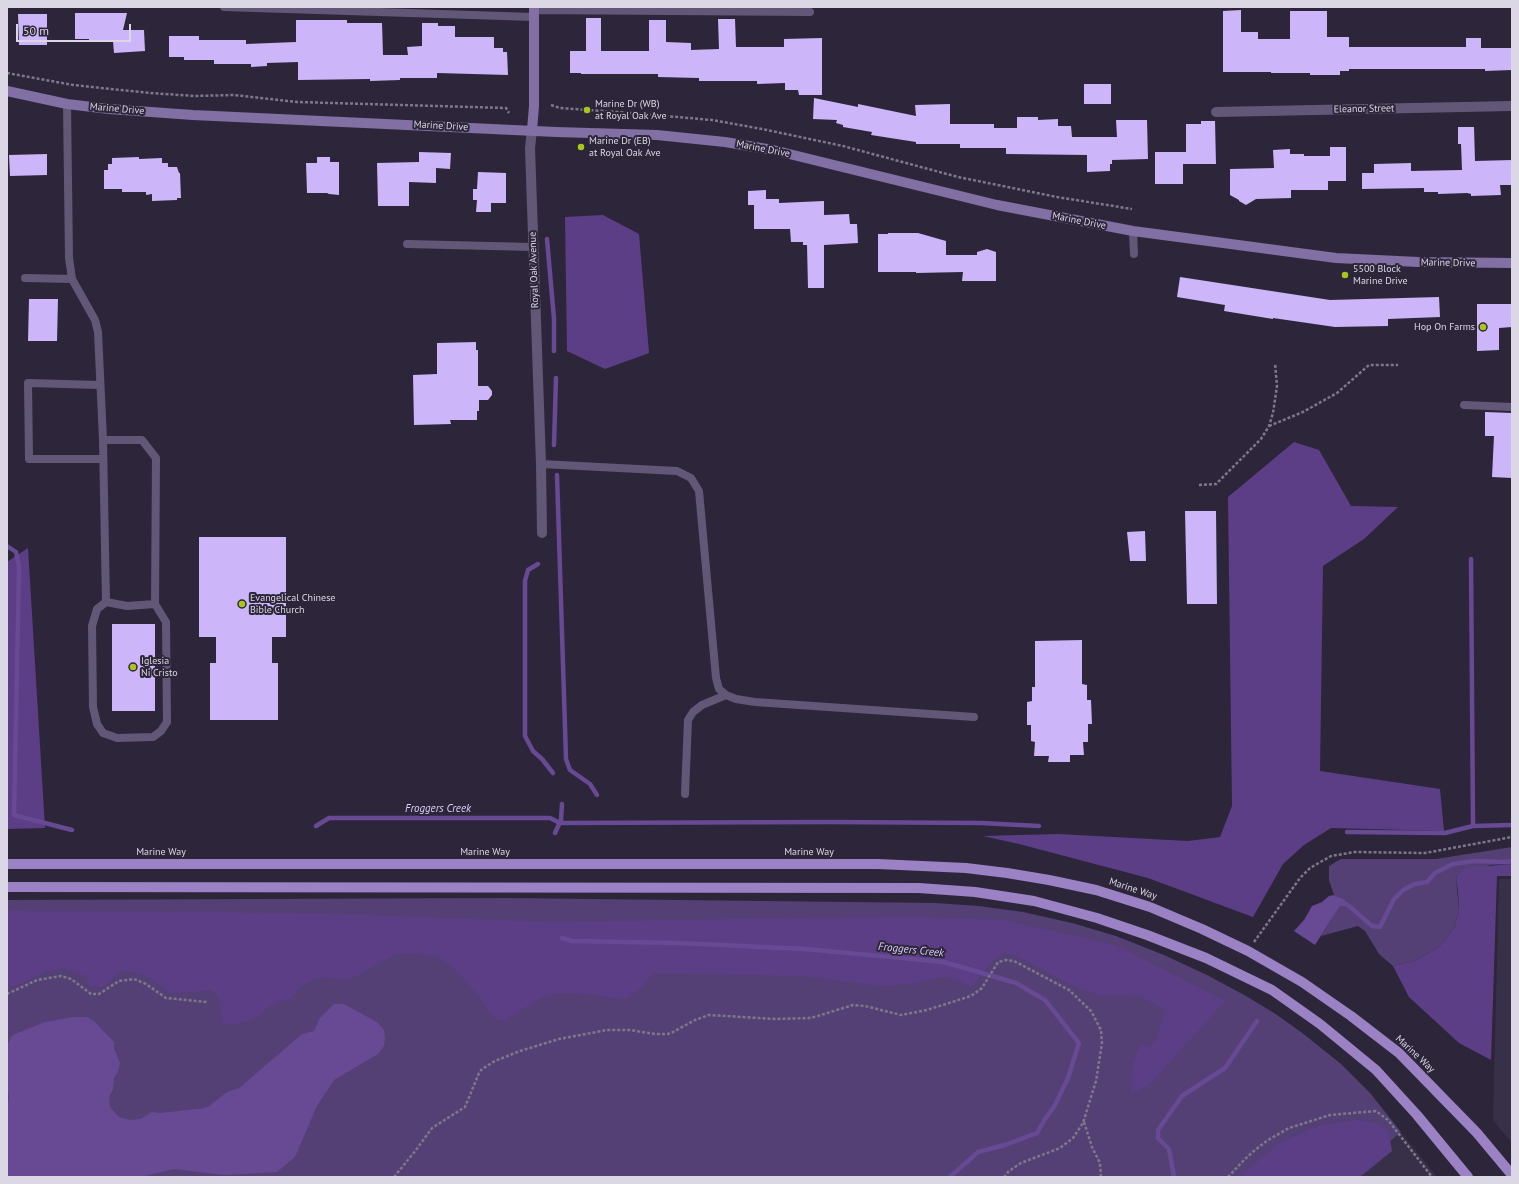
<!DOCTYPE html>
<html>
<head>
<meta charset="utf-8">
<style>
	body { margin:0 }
	#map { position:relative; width:1519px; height:1184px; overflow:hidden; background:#2d263a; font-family:"PT Sans",sans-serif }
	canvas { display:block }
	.frame { position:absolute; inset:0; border:8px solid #dbd7e4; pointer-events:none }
	.scale { position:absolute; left:16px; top:24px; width:115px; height:18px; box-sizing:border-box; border:2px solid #dbd7e4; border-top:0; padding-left:5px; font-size:12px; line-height:14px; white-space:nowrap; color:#dbd7e4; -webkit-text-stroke:3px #2d263a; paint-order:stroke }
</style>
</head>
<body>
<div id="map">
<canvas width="1519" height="1184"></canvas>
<div class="frame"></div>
<div class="scale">50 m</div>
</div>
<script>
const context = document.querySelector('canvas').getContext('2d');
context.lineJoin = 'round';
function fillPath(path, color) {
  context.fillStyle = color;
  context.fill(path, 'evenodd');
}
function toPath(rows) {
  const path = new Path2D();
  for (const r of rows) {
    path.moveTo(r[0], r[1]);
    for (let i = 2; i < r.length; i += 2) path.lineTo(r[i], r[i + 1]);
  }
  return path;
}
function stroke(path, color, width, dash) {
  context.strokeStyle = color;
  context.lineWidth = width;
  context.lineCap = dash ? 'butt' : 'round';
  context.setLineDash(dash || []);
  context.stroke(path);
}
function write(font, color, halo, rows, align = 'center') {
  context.font = font + ' "PT Sans",sans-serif';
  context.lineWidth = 4;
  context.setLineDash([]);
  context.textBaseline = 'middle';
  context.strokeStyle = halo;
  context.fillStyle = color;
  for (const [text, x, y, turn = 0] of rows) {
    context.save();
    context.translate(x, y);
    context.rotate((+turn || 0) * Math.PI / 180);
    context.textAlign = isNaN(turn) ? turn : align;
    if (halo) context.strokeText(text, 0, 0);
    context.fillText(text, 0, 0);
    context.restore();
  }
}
const built = toPath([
	[1499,879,1512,879,1512,1143,1493,1120],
	[1401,1132,1437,1177,1348,1177]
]);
const green = toPath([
	[1512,847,1512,864,1490,865,1456,877,1459,911,1454,928,1439,947,1414,961,1393,966,1379,954,1365,931,1358,926,1321,936,1344,899,1334,895,1329,880,1329,866,1341,859,1436,859],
	[506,898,935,903,979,906,1023,912,1072,923,1116,936,1164,955,1207,975,1246,996,1274,1013,1301,1032,1341,1064,1370,1093,1401,1132,1348,1177,7,1177,7,900]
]);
const forest = toPath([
	[603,215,639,234,649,353,605,369,567,351,565,217],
	[1294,442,1319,450,1351,506,1398,507,1364,539,1323,566,1320,771,1440,789,1444,831,1331,828,1304,845,1283,864,1253,917,1148,878,1019,844,983,836,1058,834,1188,841,1220,837,1232,806,1228,497],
	[28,548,45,828,7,829,7,562],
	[1512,864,1512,876,1497,876,1491,1060,1459,1043,1409,997,1393,966,1414,961,1439,947,1454,928,1459,911,1458,891,1456,878,1464,868],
	[7,911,312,913,554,922,796,918,919,917,1002,920,1116,945,1225,1001,1149,1085,1131,1093,1133,1063,1141,1044,1149,1047,1157,1039,1165,1010,1140,996,1119,995,1100,995,1074,986,1017,956,1004,953,994,959,971,987,957,980,942,977,914,983,884,986,804,976,653,973,640,989,628,998,616,998,595,995,561,993,548,995,530,1004,506,1020,498,1020,488,1010,478,994,448,963,436,956,410,953,396,954,351,979,320,978,307,982,298,989,291,999,280,1001,267,1008,254,1019,234,1024,223,1024,218,995,211,990,179,993,169,993,155,980,140,974,122,971,117,973,109,983,101,987,89,986,86,976,63,968,45,972,21,984,7,987],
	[1356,1120,1379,1124,1389,1133,1392,1151,1360,1177,1240,1177,1278,1144,1318,1126]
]);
const water = toPath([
	[1334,895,1344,899,1349,906,1340,906,1315,945,1294,931,1304,920,1312,906,1322,902,1329,896],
	[334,1004,344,1004,377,1022,384,1030,385,1038,384,1046,378,1054,334,1080,317,1106,295,1157,277,1172,224,1175,174,1169,141,1177,7,1177,7,1108,9,1097,7,1083,8,1044,11,1037,15,1034,45,1022,73,1017,87,1017,94,1021,114,1042,114,1048,120,1063,118,1072,114,1078,113,1089,109,1097,110,1107,119,1117,130,1120,140,1119,152,1112,161,1113,196,1109,200,1109,208,1107,227,1092,239,1088,302,1034,314,1031,320,1018]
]);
const stream = toPath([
	[547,239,554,319,554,351],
	[554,445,556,378],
	[557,475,566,759,570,770,590,784,597,795],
	[7,546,16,552,19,567,14,815,72,830],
	[1471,559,1473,826],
	[538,564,528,570,525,581,525,736,533,751,542,759,553,773],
	[316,826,329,818,550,818,560,823,830,822,981,823,1039,826],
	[1347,832,1445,833,1473,826,1512,825],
	[555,833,561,820,562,804],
	[1343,903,1349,906,1372,926,1380,927,1394,899,1403,890,1415,884,1427,882,1435,873,1453,864,1474,861,1506,862,1512,861],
	[562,938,572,941,679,943,805,949,944,962,1016,983,1045,1000,1079,1043,1068,1078,1054,1107,1045,1119,1037,1133,1005,1145,978,1152,950,1177],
	[1174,1177,1169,1149,1158,1138,1158,1130,1182,1096,1225,1068,1257,1021]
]);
const building = toPath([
	[1241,10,1241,32,1258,32,1258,39,1290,39,1290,11,1327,11,1327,37,1349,37,1349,47,1466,47,1466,38,1481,38,1481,48,1512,48,1512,70,1485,71,1485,69,1349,69,1349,71,1340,71,1340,75,1310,75,1310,73,1271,73,1271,72,1223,72,1223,11],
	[75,13,127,13,123,30,144,30,145,51,114,53,113,41,89,41,89,39,75,39],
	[18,14,47,14,47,45,19,45],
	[586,18,601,18,601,51,649,51,649,20,666,20,666,42,691,43,691,50,719,49,718,19,735,19,736,47,784,47,784,39,822,38,822,95,799,95,798,90,785,90,785,83,757,84,757,81,699,81,699,78,658,77,658,74,581,74,581,73,570,73,570,51,586,51],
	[296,20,347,20,347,23,382,23,383,55,408,55,407,47,422,46,422,23,438,23,438,26,455,26,455,37,494,37,494,48,503,48,503,52,507,52,508,75,437,73,437,78,400,78,400,80,370,81,370,79,298,80,298,62,267,63,267,66,251,67,251,64,214,64,214,60,184,60,184,57,169,57,169,36,199,36,199,40,246,40,246,44,296,42],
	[1084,84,1111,84,1111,104,1084,104],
	[814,98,858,107,858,104,916,116,915,105,950,104,950,124,994,124,994,128,1017,128,1017,117,1038,117,1038,120,1058,119,1058,126,1071,126,1072,137,1117,137,1116,120,1147,120,1148,159,1112,160,1112,164,1110,164,1110,171,1087,172,1087,155,1006,154,1006,148,960,148,960,144,916,144,916,142,871,135,872,132,843,127,843,125,836,123,837,120,813,119],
	[1201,121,1215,121,1216,164,1183,164,1183,184,1155,184,1155,152,1186,152,1186,124,1201,124],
	[1458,127,1474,127,1475,161,1512,160,1512,185,1500,185,1501,195,1471,196,1471,194,1467,193,1438,194,1438,192,1424,192,1424,188,1362,189,1362,173,1374,173,1374,164,1411,163,1411,171,1462,170,1461,144,1458,144],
	[1330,147,1346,147,1346,181,1328,181,1328,190,1291,190,1291,198,1256,199,1246,205,1239,201,1239,200,1230,195,1230,169,1274,168,1273,150,1290,149,1290,154,1304,154,1304,156,1330,156],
	[419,152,451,153,450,169,436,168,436,183,409,182,409,206,378,206,377,163,419,162],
	[47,154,47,175,10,176,9,155],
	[139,157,139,159,162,158,162,163,168,163,168,167,177,167,179,173,180,173,181,198,177,198,177,200,152,201,152,194,146,195,146,192,122,192,122,189,104,189,104,170,108,170,108,164,112,164,112,158],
	[317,157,330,157,330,162,339,162,339,195,329,194,327,193,307,193,306,163,317,163],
	[478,172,506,173,506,203,491,203,491,212,476,212,477,200,473,200,473,189,477,189],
	[766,190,766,199,779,199,779,203,824,201,824,215,849,214,850,224,857,224,858,243,824,245,824,288,808,288,807,245,803,245,803,242,791,242,790,229,754,229,754,205,748,205,748,191],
	[888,233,918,233,946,241,946,255,977,255,977,252,987,249,996,252,996,281,962,281,963,272,916,273,916,272,878,272,878,234,888,234],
	[1180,277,1330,300,1439,297,1440,317,1388,319,1388,326,1335,327,1273,318,1273,319,1224,311,1225,305,1177,297],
	[29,299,58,299,57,341,28,341],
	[1477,304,1512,304,1512,327,1499,328,1499,350,1477,351],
	[476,342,476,350,478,350,478,386,488,386,492,391,492,395,488,400,479,400,479,411,477,411,477,420,450,420,451,424,414,425,413,375,437,374,437,343],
	[1485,412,1512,413,1512,478,1492,477,1494,436,1485,436],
	[1185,511,1216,511,1217,604,1187,604],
	[1145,531,1146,561,1130,561,1127,532],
	[199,537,286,537,286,637,272,637,272,663,278,663,278,720,210,720,210,663,216,663,216,637,199,637],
	[112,624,155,624,155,711,112,711],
	[1082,640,1082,684,1087,685,1087,700,1091,700,1092,724,1088,724,1088,742,1083,742,1084,755,1070,755,1070,762,1048,762,1049,756,1034,756,1035,742,1031,741,1031,725,1027,725,1027,702,1032,701,1032,687,1035,687,1035,641]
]);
const path = toPath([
	[7,73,73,85,150,93,195,96,234,95,297,102,506,108,509,113],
	[551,105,560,108,631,113,712,120,762,129,843,146,958,177,1057,197,1132,209],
	[1269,426,1303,412,1337,393,1369,365,1398,365],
	[1199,485,1216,484,1261,439,1269,426,1273,413,1277,386,1275,363],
	[1254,942,1300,878,1310,868,1331,856,1355,852,1425,853,1512,837],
	[7,994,37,980,61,976,71,979,91,994,99,994,119,981,134,979,146,984,166,998,207,1002],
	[1084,1122,1092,1147,1100,1163,1101,1177],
	[394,1177,416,1150,432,1128,465,1107,479,1073,482,1069,495,1061,520,1051,559,1039,607,1030,630,1030,655,1034,668,1034,673,1032,695,1020,709,1015,775,1019,811,1018,853,1005,865,1006,901,1015,927,1010,971,996,982,988,998,962,1006,960,1014,961,1069,990,1091,1011,1101,1030,1102,1043,1096,1081,1083,1123,1073,1138,1060,1148,1021,1163,1009,1171,1004,1177],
	[1228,1177,1244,1160,1255,1150,1268,1140,1289,1128,1330,1115,1376,1111,1388,1120,1432,1177]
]);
const lane = toPath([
	[224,7,534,17],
	[534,10,810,12],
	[67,104,69,258,72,279,95,320,98,332,103,440,106,602,127,606,155,604,156,458,142,440,103,440],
	[1133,231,1134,254],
	[407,244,533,247],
	[25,278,72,279],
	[100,385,28,383,29,459,103,459],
	[1464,405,1512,407],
	[541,464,677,471,691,478,699,491,716,678,719,689,726,695,736,699,755,702,974,717],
	[106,602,97,609,92,626,93,707,97,724,103,733,117,738,153,737,161,731,167,722,166,622,155,604],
	[685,794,688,720,693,712,702,705,726,695]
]);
const street = toPath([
	[1216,112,1512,106],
	[532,130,530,148,541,464,542,533]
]);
const secondary = toPath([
	[7,91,67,104,109,109,193,115,556,132,657,135,725,142,773,150,997,205,1133,231,1336,258,1418,262,1512,263],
	[532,130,534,106,534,7]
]);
const primary = toPath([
	[7,864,878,864,966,868,1007,873,1049,880,1096,890,1150,907,1202,929,1248,951,1302,982,1351,1016,1399,1053,1477,1133,1512,1175],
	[7,887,919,888,975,892,1034,901,1097,918,1147,935,1206,958,1272,990,1320,1024,1376,1070,1417,1115,1468,1177]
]);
const markers = [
	[587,110,4,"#a9c71b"],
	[581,147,4,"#a9c71b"],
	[1345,275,4,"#a9c71b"],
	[1483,327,4,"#a9c71b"],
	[242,604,4,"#a9c71b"],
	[133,667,4,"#a9c71b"]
];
const poiNames = [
	["Marine Dr (WB)",595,104],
	["at Royal Oak Ave",595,116],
	["Marine Dr (EB)",589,141],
	["at Royal Oak Ave",589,153],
	["5500 Block",1353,269],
	["Marine Drive",1353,281],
	["Hop On Farms",1475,327,"right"],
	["Evangelical Chinese",250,598],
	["Bible Church",250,610],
	["Iglesia",141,661],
	["Ni Cristo",141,673]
];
const streetNames = [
	["Marine Drive",117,109,5],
	["Eleanor Street",1364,109,-1],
	["Marine Drive",441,126,3],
	["Marine Drive",763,149,11],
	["Marine Drive",1079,221,11],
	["Marine Drive",1448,263,1],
	["Royal Oak Avenue",534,270,-92],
	["Marine Way",161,852],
	["Marine Way",485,852],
	["Marine Way",809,852],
	["Marine Way",1133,889,18],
	["Marine Way",1415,1054,43]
];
const waterNames = [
	["Froggers Creek",438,809],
	["Froggers Creek",911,950,6]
];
fillPath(built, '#382f49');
fillPath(green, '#544074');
fillPath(forest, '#5c3e87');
fillPath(water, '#674994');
stroke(stream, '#674994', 4.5);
fillPath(building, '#ccb5f8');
stroke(path, '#7d7889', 2.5, [3, 2]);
stroke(lane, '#635778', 8);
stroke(street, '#635778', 10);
stroke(secondary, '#826fa4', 10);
stroke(primary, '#9a82c5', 10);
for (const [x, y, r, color] of markers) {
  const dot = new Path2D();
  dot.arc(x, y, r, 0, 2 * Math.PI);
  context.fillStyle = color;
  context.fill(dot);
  stroke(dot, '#2d263a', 1.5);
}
write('10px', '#dbd7e4', '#2d263a', poiNames, 'left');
write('10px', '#dbd7e4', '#2d263a', streetNames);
write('italic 11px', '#ddcffa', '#2d263a', waterNames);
</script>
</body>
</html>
